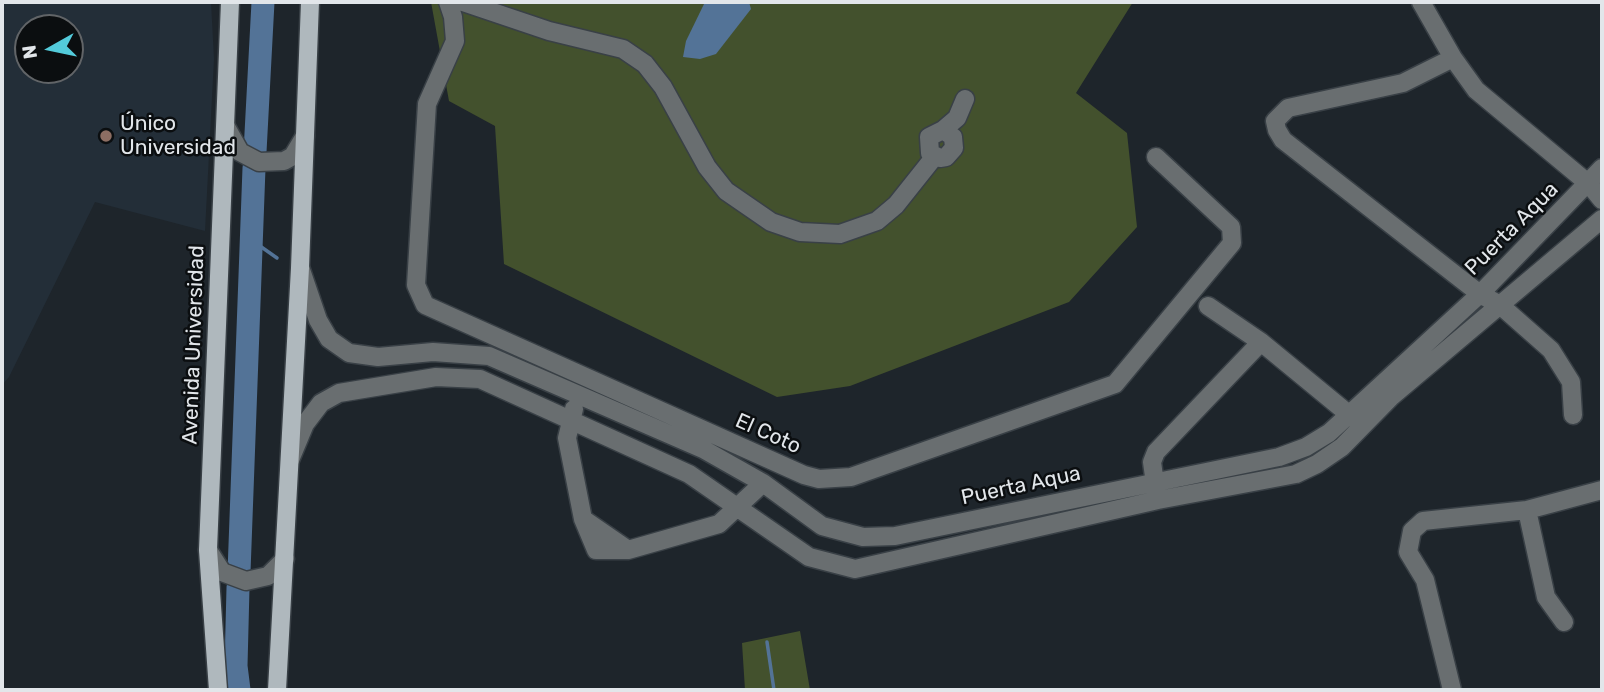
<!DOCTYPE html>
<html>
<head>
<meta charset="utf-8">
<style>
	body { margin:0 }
	#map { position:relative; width:1604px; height:692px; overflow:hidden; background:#1e252b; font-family:Rubik,sans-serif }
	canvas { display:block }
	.frame { position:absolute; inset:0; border:4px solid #e2e6ea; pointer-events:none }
	.north { position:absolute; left:14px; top:14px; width:70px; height:70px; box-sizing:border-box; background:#0b0e10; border:2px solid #616467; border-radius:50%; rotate:261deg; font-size:19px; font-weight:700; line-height:28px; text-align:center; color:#e2e6ea }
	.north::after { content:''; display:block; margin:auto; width:24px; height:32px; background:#53cbdb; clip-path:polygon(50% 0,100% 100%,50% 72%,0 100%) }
</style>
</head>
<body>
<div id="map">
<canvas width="1604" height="692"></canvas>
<div class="frame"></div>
<div class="north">N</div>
</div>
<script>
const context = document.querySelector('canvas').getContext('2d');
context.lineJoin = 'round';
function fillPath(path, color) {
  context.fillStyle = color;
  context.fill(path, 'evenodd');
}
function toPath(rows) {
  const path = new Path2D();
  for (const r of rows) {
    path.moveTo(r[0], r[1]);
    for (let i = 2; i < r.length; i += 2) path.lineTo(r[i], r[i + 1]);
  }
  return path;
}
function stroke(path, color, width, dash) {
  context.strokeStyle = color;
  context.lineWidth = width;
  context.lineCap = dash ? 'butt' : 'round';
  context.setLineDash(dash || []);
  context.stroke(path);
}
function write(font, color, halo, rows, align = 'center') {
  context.font = font + ' Rubik,sans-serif';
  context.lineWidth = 5;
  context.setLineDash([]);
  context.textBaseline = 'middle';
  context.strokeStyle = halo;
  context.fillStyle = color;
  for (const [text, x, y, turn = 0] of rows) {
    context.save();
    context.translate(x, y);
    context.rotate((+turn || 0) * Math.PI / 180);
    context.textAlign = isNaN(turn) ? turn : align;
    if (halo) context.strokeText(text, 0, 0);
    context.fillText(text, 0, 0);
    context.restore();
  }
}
const built = toPath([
	[2,2,211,2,214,59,205,231,95,202,9,377,2,385],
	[28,28,70,28,70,70,28,70]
]);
const green = toPath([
	[431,2,1133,2,1076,93,1127,133,1137,227,1069,302,850,386,777,397,504,264,495,126,449,101],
	[800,631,810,690,745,690,742,643]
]);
const water = toPath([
	[705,2,749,2,751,9,716,54,700,59,683,57,686,41]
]);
const stream = toPath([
	[250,239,277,258],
	[767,642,774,690]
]);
const river = toPath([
	[255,152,263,2],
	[239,572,254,168],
	[238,588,236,666,239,690]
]);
const minor = toPath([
	[448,2,453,17,455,41,427,104,416,285,425,305,804,475,819,479,851,477,1115,384,1232,243,1231,227,1156,157],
	[463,2,549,31,623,49,645,64,663,87,707,167,726,191,771,222,800,232,840,234,877,221,896,205,935,156],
	[1421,2,1453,58,1476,90,1589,184,1602,200],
	[1453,58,1403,83,1288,108,1275,121,1277,130,1283,140,1480,294,1500,305,1551,350,1571,382,1573,415],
	[226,127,240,152,259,162,284,161,293,156,305,136],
	[943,130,953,137,954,148,946,157,940,158,930,153,929,137,943,130,957,118,965,99],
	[301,270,318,320,329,339,349,353,378,357,433,352,489,356,703,449,763,483,822,526,863,537,895,536,1279,457,1306,447,1329,433,1480,294,1602,168],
	[1208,306,1261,342,1357,421],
	[574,409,567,438,583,519,596,550,628,550,719,524,763,483],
	[290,460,305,424,321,403,339,393,436,377,480,379,689,474,809,557,855,569,1158,500,1296,474,1317,464,1342,447,1392,396,1602,219],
	[1156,491,1152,462,1156,452,1261,342],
	[1527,510,1546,597,1564,622],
	[583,519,628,550],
	[208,550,222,572,246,581,268,576,285,559],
	[1452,690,1425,580,1408,552,1412,531,1423,521,1527,510,1602,490]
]);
const major = toPath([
	[218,690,208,550,230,2],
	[277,690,300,268,310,2]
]);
const markers = [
	[106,136,7,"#8d6e63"]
];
const poiNames = [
	["Único",120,124],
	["Universidad",120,148]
];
const streetNames = [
	["Puerta Aqua",1512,229,-45],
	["Avenida Universidad",194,345,-88],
	["El Coto",768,434,24],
	["Puerta Aqua",1021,486,-12]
];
fillPath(built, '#232e38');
fillPath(green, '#43512d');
fillPath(water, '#537397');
stroke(stream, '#537397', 3.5);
stroke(river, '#537397', 23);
stroke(minor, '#394046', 21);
stroke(major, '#394046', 21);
stroke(minor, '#696e70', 18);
stroke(major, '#afb8bd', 18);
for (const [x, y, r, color] of markers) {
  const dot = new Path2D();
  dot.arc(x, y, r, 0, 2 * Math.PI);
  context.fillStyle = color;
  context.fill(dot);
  stroke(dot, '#0b0e10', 2.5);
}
write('21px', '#e2e6ea', '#0b0e10', poiNames, 'left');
write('21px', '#e2e6ea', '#0b0e10', streetNames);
</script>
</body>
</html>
